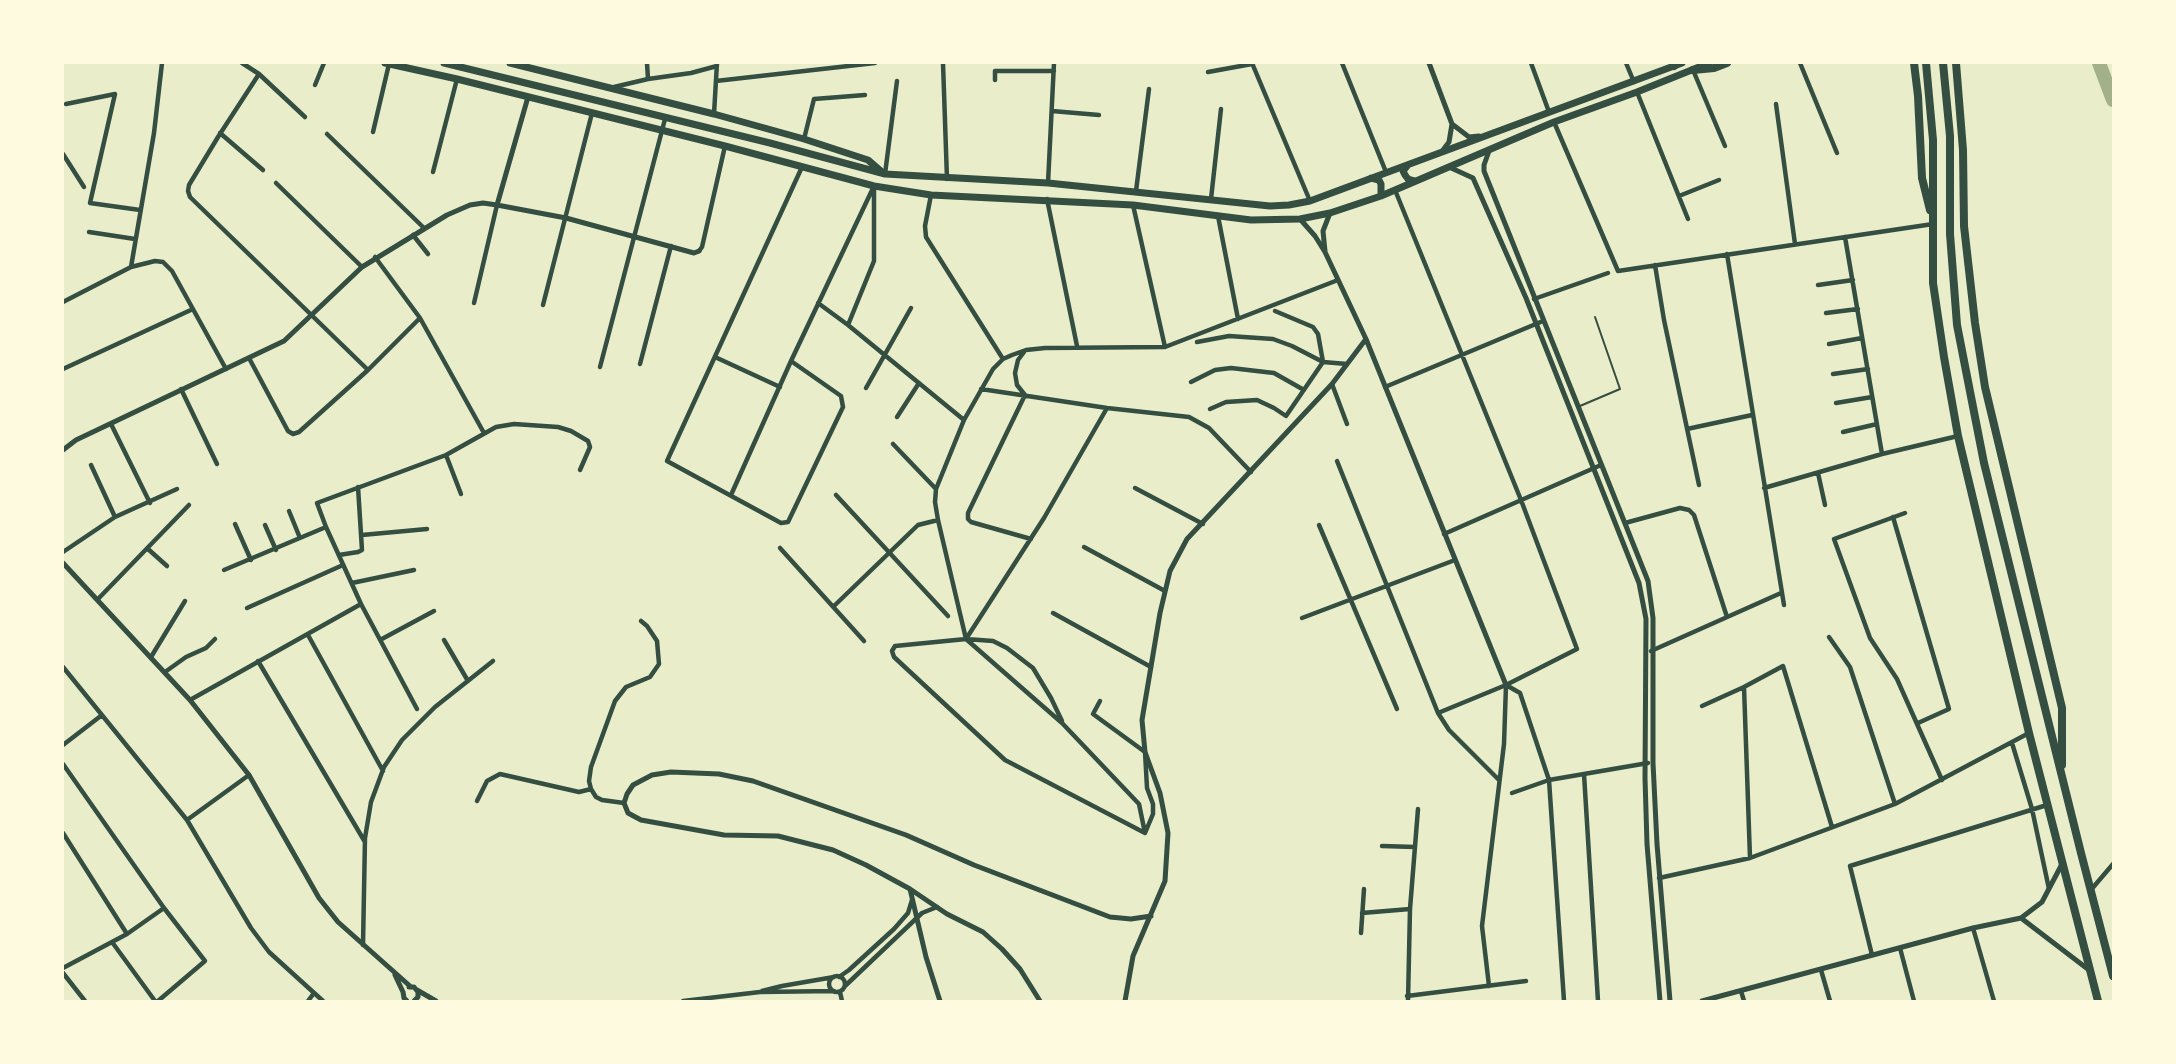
<!DOCTYPE html>
<html>
<head>
<meta charset="utf-8">
<style>
	body { margin:0 }
	#map { position:relative; width:2176px; height:1064px; overflow:hidden; background:#e9edc9; font-family:Roboto,sans-serif }
	canvas { display:block }
	.frame { position:absolute; inset:0; border:64px solid #fefae0; pointer-events:none }
</style>
</head>
<body>
<div id="map">
<canvas width="2176" height="1064"></canvas>
<div class="frame"></div>
</div>
<script>
const context = document.querySelector('canvas').getContext('2d');
context.lineJoin = 'round';
function toPath(rows) {
  const path = new Path2D();
  for (const r of rows) {
    if (r.length === 3) {
      path.moveTo(r[0] + r[2], r[1]);
      path.arc(r[0], r[1], r[2], 0, 2 * Math.PI);
      continue;
    }
    path.moveTo(r[0], r[1]);
    for (let i = 2; i < r.length; i += 2) path.lineTo(r[i], r[i + 1]);
  }
  return path;
}
function stroke(path, color, width, dash) {
  context.strokeStyle = color;
  context.lineWidth = width;
  context.lineCap = dash ? 'butt' : 'round';
  context.setLineDash(dash || []);
  context.stroke(path);
}
const river = toPath([
	[2099,63,2113,100]
]);
const service = toPath([
	[1580,406,1620,389,1595,317]
]);
const minor = toPath([
	[242,63,259,74,305,117],
	[647,63,648,79],
	[943,63,947,179],
	[1252,63,1310,201],
	[1342,63,1386,172],
	[1531,63,1549,112],
	[1626,63,1634,82],
	[1800,63,1837,153],
	[1693,70,1725,146],
	[1208,72,1252,64],
	[259,74,218,137,189,185,188,191,190,197,368,370],
	[995,80,995,71,1054,71],
	[716,81,875,63],
	[315,85,324,63],
	[614,87,648,79,691,73,717,66],
	[1637,92,1688,219],
	[66,104,115,94,90,203,140,210],
	[1776,104,1795,244],
	[1052,111,1099,115],
	[714,114,717,63],
	[1554,122,1618,271,1933,224],
	[373,132,389,64],
	[220,133,263,170],
	[327,134,424,228],
	[804,139,814,99,865,95],
	[63,154,84,187],
	[433,172,457,79],
	[885,174,897,81],
	[276,183,362,267],
	[1048,183,1054,63],
	[1395,190,1521,500,1577,649,1506,685,1438,713],
	[1136,191,1149,89],
	[931,195,925,226,926,237,1003,359],
	[1679,196,1719,180],
	[1047,199,1077,346],
	[1211,199,1221,109],
	[1133,205,1165,347],
	[1218,216,1238,319],
	[89,232,135,239],
	[413,235,428,254],
	[1845,237,1882,454],
	[699,251,702,247,725,146],
	[1727,254,1784,605],
	[375,257,420,318,484,433],
	[1655,265,1664,320,1699,485],
	[131,267,155,261,163,262,172,271,226,369],
	[1818,285,1853,280],
	[1534,299,1608,273],
	[63,302,131,267,154,133,162,63],
	[474,303,497,205],
	[818,303,848,325,964,420],
	[543,305,592,113],
	[1275,311,1313,327,1318,334,1323,362,1347,364],
	[1826,313,1858,309],
	[848,325,874,261,874,189],
	[1197,342,1229,336,1273,339,1292,346,1323,362,1286,416,1274,408,1257,400,1226,402,1210,409],
	[1829,344,1862,338],
	[1024,352,1018,360,1015,373,1017,385,1025,395,968,513,968,519,971,522,1031,539],
	[715,357,780,387],
	[249,358,288,431,293,434,299,432,368,370,420,318],
	[791,361,841,396,843,407,788,522,781,523,667,461,802,167],
	[640,364,671,246],
	[600,367,665,119],
	[63,369,193,309],
	[1833,374,1868,369],
	[1191,382,1215,370,1231,368,1274,373,1304,390],
	[1332,384,1347,424],
	[1385,387,1543,321],
	[866,388,911,308],
	[181,389,217,464],
	[981,389,1107,408,1189,417,1209,428,1251,472],
	[1836,403,1872,397],
	[897,417,919,383],
	[111,424,150,503],
	[1687,429,1752,415],
	[1843,432,1877,424],
	[893,444,936,489],
	[446,455,461,494],
	[1337,461,1438,713,1449,730,1499,780],
	[91,465,115,517],
	[1818,473,1825,505],
	[1135,488,1203,524],
	[1764,488,1882,454,1958,436],
	[731,495,791,361,874,186],
	[836,495,948,616],
	[289,511,300,538],
	[1905,513,1834,539,1870,638,1897,679,1942,780],
	[1893,517,1949,709,1918,723],
	[1625,523,1680,508,1689,510,1694,515,1727,617],
	[235,524,251,560],
	[265,525,276,550],
	[1319,525,1397,709],
	[1444,534,1601,465],
	[362,535,427,529],
	[1084,547,1165,591],
	[780,548,864,641],
	[148,549,167,566],
	[63,552,115,517,177,489],
	[339,555,358,552,362,550,358,487],
	[224,570,326,527],
	[352,583,414,570],
	[98,599,189,505],
	[834,606,918,525,938,520],
	[247,608,343,565],
	[1053,613,1151,667],
	[1302,618,1455,560],
	[308,635,383,771],
	[1829,637,1850,667,1895,804],
	[966,639,1044,518,1107,408],
	[380,640,434,611],
	[444,640,468,681],
	[1651,651,1781,593],
	[151,657,185,601],
	[258,661,365,842],
	[63,667,187,820,251,928,269,952,323,1001],
	[165,672,186,657,206,648,215,639],
	[190,700,361,604],
	[1100,701,1093,714,1145,752,1147,788,1153,804,1153,814,1145,833,1139,804,1062,723,966,639,938,520,935,502,936,489,964,420,993,369,1003,359,1012,355,1026,350,1045,348,1165,347,1338,280],
	[1702,706,1744,687],
	[417,709,361,604,326,527,317,503,446,455,496,427,514,424,558,427,571,431,588,441,590,447,580,470],
	[1062,721,1051,698,1033,668,1007,648,993,641,966,639,895,646,892,651,894,657,1005,760,1145,833],
	[2012,743,2032,809,2049,889],
	[63,745,102,715],
	[63,764,164,908,205,961,158,1001],
	[1584,774,1598,1001],
	[1512,793,1549,780,1648,763],
	[477,801,487,781,500,774,579,792,591,789],
	[624,803,602,800,596,797,591,789,589,781,591,767,615,701,626,687,650,677,659,664,657,641,647,626,641,621],
	[187,820,249,775],
	[63,833,127,934],
	[1382,846,1415,847],
	[1750,858,1744,687,1783,666,1832,827],
	[1659,878,1750,858,1895,804,2029,733],
	[2090,891,2113,864],
	[1362,913,1410,909],
	[1973,928,1994,1001],
	[1361,933,1364,889],
	[112,942,155,1001],
	[363,945,365,838,371,802,384,767,402,740,435,707,493,661],
	[1900,948,1914,1001],
	[1872,955,1850,866,2047,805],
	[63,968,127,934,164,908],
	[1821,970,1830,1001],
	[63,973,85,1001],
	[837,984,8],
	[839,977,849,970,894,929,908,913,912,900],
	[845,986,922,913,937,907],
	[1489,986,1482,926,1504,744,1506,685,1520,693,1549,780,1564,1001],
	[762,991,782,986,834,977],
	[1741,991,1744,1001],
	[840,992,842,1001],
	[1407,996,1526,981],
	[308,1001,314,993],
	[683,1001,760,992,834,991],
	[1408,1001,1410,909,1418,809]
]);
const tertiary = toPath([
	[1429,63,1452,124],
	[1443,150,1449,142,1452,124,1469,137,1479,136],
	[1489,151,1484,165,1484,171,1648,581,1653,618,1653,763,1657,844,1670,1001],
	[1449,167,1473,178,1526,298,1639,583,1646,619,1645,778,1647,844,1660,1001],
	[497,205,566,218,694,253,699,251],
	[1300,219,1315,236,1325,252,1366,339,1506,685],
	[1325,251,1323,231,1330,213],
	[63,450,76,440,284,341,362,267,447,215,470,205,483,203,497,205,528,97],
	[63,563,190,700,249,775,319,898,338,922,411,987],
	[910,889,926,957,940,1001],
	[2021,918,2089,970],
	[395,975,403,992,404,998,407,1001],
	[409,987,414,987,418,992,418,997,414,1001],
	[417,990,436,1001],
	[1040,1001,1020,969,1002,949,983,932,947,914,910,889,866,865,833,850,778,836,724,835,641,820,628,813,624,803,627,794,633,785,652,775,671,772,719,774,753,781,906,835,974,865,1110,917,1131,919,1151,916],
	[1125,1001,1133,956,1165,881,1168,833,1160,793,1145,752,1142,720,1160,613,1170,571,1187,539,1332,384,1366,339],
	[1702,1001,1973,928,2021,918,2042,902,2062,864]
]);
const primary = toPath([
	[385,63,457,79,725,146,874,186,931,195,1133,205,1251,220,1300,219,1330,213,1381,196,1554,122,1637,92,1709,63],
	[444,63,770,143,885,174,1048,183,1270,206,1289,205,1310,201,1682,63],
	[510,63,714,114,804,139,868,160,883,173],
	[1407,166,1403,171,1405,175,1408,179,1415,181],
	[1371,178,1379,180,1381,184,1381,196]
]);
const trunk = toPath([
	[1914,63,1918,96,1922,178,1930,210],
	[1926,63,1933,140,1933,283,1944,357,1958,436,2029,733,2098,1001],
	[1943,63,1950,136,1950,234,1957,325,1984,463,2081,853,2113,976],
	[1956,63,1963,150,1964,226,1975,323,1985,387,2062,708,2062,765],
	[1674,66,1678,63],
	[1693,70,1714,68,1727,63]
]);
stroke(river, '#a3b18a', 14);
stroke(service, '#344e41', 2);
stroke(minor, '#344e41', 4.5);
stroke(tertiary, '#344e41', 5);
stroke(primary, '#344e41', 7);
stroke(trunk, '#344e41', 8);
</script>
</body>
</html>
